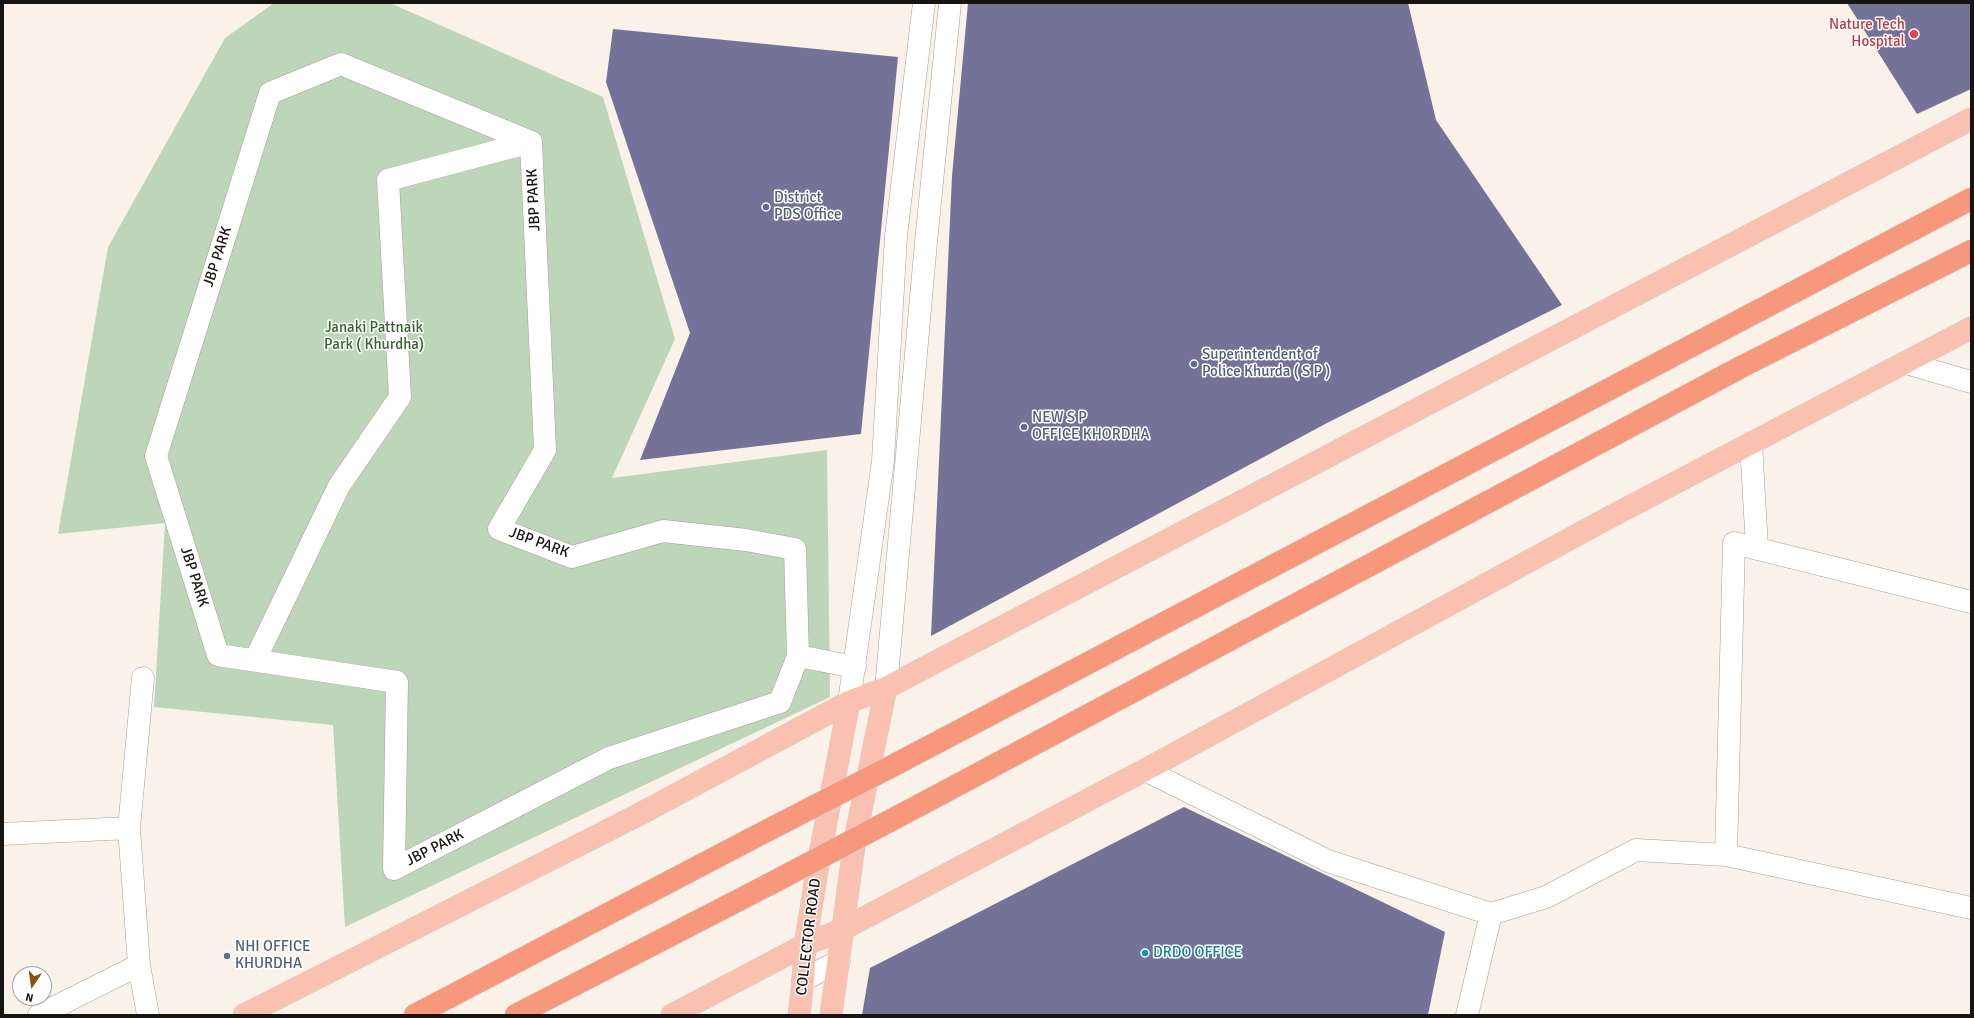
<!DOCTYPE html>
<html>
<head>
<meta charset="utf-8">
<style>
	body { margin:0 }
	#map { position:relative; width:1974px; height:1018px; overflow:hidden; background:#faf2e8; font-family:Signika,sans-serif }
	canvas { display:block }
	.frame { position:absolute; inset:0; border:4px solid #171511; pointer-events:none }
	.north { position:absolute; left:12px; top:966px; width:40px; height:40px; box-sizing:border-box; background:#fff; border:1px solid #a2a1a0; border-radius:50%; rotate:193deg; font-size:11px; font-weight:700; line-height:16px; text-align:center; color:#171511 }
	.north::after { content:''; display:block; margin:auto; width:14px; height:18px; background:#8c520c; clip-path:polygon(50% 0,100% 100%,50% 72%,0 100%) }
</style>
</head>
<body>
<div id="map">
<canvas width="1974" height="1018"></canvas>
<div class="frame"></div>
<div class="north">N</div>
</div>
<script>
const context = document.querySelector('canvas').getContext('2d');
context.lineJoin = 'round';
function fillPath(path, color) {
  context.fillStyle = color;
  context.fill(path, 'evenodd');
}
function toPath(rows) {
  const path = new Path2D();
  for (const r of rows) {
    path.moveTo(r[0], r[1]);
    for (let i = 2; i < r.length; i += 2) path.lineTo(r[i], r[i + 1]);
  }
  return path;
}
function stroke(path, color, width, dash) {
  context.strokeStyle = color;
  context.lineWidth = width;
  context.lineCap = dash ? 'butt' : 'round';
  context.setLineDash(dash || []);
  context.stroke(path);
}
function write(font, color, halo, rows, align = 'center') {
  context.font = font + ' Signika,sans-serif';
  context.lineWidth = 3;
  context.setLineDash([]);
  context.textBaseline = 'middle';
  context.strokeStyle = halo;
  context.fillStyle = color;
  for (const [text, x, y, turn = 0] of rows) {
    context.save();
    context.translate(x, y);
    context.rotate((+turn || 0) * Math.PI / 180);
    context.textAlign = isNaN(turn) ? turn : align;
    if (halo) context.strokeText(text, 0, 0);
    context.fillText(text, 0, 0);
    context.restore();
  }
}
const green = toPath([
	[274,3,390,3,603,97,675,339,612,478,827,450,830,697,345,927,333,725,154,707,165,523,58,534,108,247,225,38]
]);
const building = toPath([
	[968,3,1408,3,1436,120,1562,305,1327,423,931,636,952,176],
	[1847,3,1971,3,1971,89,1917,114],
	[613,29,898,57,861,434,640,460,690,333,606,82],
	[1184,807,1445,932,1428,1015,862,1015,870,968]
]);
const minor = toPath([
	[1906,363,1971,382],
	[1751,443,1757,548],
	[798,656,795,549,746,540,663,531,572,557,499,529,545,450,531,142,341,64,270,93,156,456,218,655,397,682,394,869,609,758,780,702,798,656,855,667],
	[255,660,339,486,400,397,388,180,531,142],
	[886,688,926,242,950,3],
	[849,702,883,461,896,236,924,3],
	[1145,770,1328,861,1491,914,1546,897,1636,850,1726,855,1971,908],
	[129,828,143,678],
	[3,834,129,828,139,965,39,1015],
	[1726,855,1734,543,1971,602],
	[139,965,148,1015],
	[803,980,839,961],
	[1467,1015,1491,914]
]);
const major = toPath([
	[244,1015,640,814,849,702,886,688,1971,119],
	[672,1015,805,945,843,929,1145,770,1610,517,1971,328],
	[799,1015,803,980,805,945,819,859,849,702],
	[831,1015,855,839,886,688]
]);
const highway = toPath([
	[898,763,1971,199],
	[918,806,1743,366,1971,251],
	[415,1015,749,840],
	[516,1015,768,885]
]);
const highwayBridge = toPath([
	[749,840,898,763],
	[768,885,918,806]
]);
const markers = [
	[1914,34,5,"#e0444e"],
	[766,207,4,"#5c6f8a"],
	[1194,364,4,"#5c6f8a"],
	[1024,427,4,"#5c6f8a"],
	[1145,953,4,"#0f9aa8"],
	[227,956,4,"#5c6f8a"]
];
const healthNames = [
	["Nature Tech",1905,25],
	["Hospital",1905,42]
];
const serviceNames = [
	["District",774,198],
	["PDS Office",774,215],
	["Superintendent of",1202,355],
	["Police Khurda ( S P )",1202,372],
	["NEW S P",1032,418],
	["OFFICE KHORDHA",1032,435],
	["NHI OFFICE",235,947],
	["KHURDHA",235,964]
];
const streetNames = [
	["JBP PARK",534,200,-93],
	["JBP PARK",218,257,-72],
	["JBP PARK",539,543,20],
	["JBP PARK",194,577,72],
	["JBP PARK",435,848,-27],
	["COLLECTOR ROAD",809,937,-83]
];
const parkNames = [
	["Janaki Pattnaik",374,328],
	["Park ( Khurdha)",374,345]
];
const cultureNames = [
	["DRDO OFFICE",1153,953]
];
fillPath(green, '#bdd6b9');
fillPath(building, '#757298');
stroke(minor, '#a69f96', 23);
stroke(major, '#d1d0cf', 23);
stroke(highway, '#d1d0cf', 23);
stroke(minor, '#fff', 22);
stroke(major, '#fac1b0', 22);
stroke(highway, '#f7977c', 22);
stroke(highwayBridge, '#d1d0cf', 23, []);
stroke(highwayBridge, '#f7977c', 22);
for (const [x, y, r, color] of markers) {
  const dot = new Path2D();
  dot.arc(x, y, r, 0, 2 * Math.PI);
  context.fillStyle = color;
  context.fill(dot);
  stroke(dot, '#fff', 1.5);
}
write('15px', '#be3a42', '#fff', healthNames, 'right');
write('15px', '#4e5e75', '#fff', serviceNames, 'left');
write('15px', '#171511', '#fff', streetNames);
write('15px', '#386131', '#fff', parkNames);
write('15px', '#0d838f', '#fff', cultureNames, 'left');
</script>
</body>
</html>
